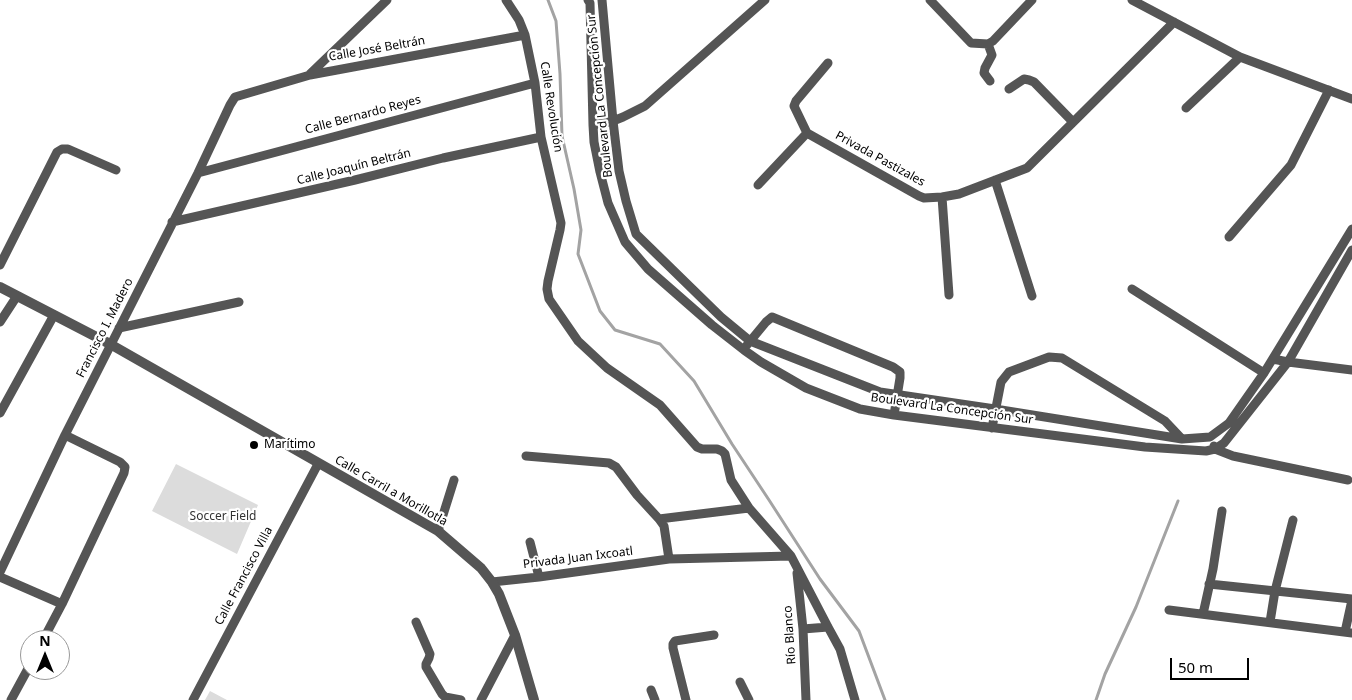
<!DOCTYPE html>
<html>
<head>
<meta charset="utf-8">
<style>
	body { margin:0 }
	#map { position:relative; width:1352px; height:700px; overflow:hidden; background:#fff; font-family:"Noto Sans",sans-serif }
	canvas { display:block }
	.north { position:absolute; left:20px; top:630px; width:50px; height:50px; box-sizing:border-box; background:#fff; border:1px solid #999; border-radius:50%; rotate:0deg; font-size:14px; font-weight:700; line-height:20px; text-align:center; color:#000 }
	.north::after { content:''; display:block; margin:auto; width:18px; height:22px; background:#000; clip-path:polygon(50% 0,100% 100%,50% 72%,0 100%) }
	.scale { position:absolute; left:1170px; top:658px; width:79px; height:22px; box-sizing:border-box; border:2px solid #000; border-top:0; padding-left:6px; font-size:15px; line-height:18px; white-space:nowrap; color:#000; -webkit-text-stroke:4px #fff; paint-order:stroke }
</style>
</head>
<body>
<div id="map">
<canvas width="1352" height="700"></canvas>
<div class="north">N</div>
<div class="scale">50 m</div>
</div>
<script>
const context = document.querySelector('canvas').getContext('2d');
context.lineJoin = 'round';
function fillPath(path, color) {
  context.fillStyle = color;
  context.fill(path, 'evenodd');
}
function toPath(rows) {
  const path = new Path2D();
  for (const r of rows) {
    path.moveTo(r[0], r[1]);
    for (let i = 2; i < r.length; i += 2) path.lineTo(r[i], r[i + 1]);
  }
  return path;
}
function stroke(path, color, width, dash) {
  context.strokeStyle = color;
  context.lineWidth = width;
  context.lineCap = dash ? 'butt' : 'round';
  context.setLineDash(dash || []);
  context.stroke(path);
}
function write(font, color, halo, rows, align = 'center') {
  context.font = font + ' "Noto Sans",sans-serif';
  context.lineWidth = 4.5;
  context.setLineDash([]);
  context.textBaseline = 'middle';
  context.strokeStyle = halo;
  context.fillStyle = color;
  for (const [text, x, y, turn = 0] of rows) {
    context.save();
    context.translate(x, y);
    context.rotate((+turn || 0) * Math.PI / 180);
    context.textAlign = isNaN(turn) ? turn : align;
    if (halo) context.strokeText(text, 0, 0);
    context.fillText(text, 0, 0);
    context.restore();
  }
}
const green = toPath([
	[176,464,258,505,237,554,152,511],
	[210,691,227,700,205,700]
]);
const stream = toPath([
	[548,0,556,21,560,74,562,136,574,189,581,230,578,254,600,311,615,330,660,344,694,381,732,444,769,500,820,579,859,631,885,700],
	[1096,700,1105,674,1136,607,1178,501]
]);
const minor = toPath([
	[506,0,519,20,525,35,535,83,541,137,561,223,560,230,548,281,547,289,549,299,578,341,607,368,660,405,697,447,702,449,717,449,722,451,725,454,731,480,749,508,791,556,828,627,840,649,855,700],
	[588,0,590,3,593,125,594,142,600,172,608,203,625,242,648,269,712,325,744,350,761,362,806,388,860,409,894,415,1145,447,1206,451,1215,449,1224,443,1288,362,1352,250],
	[602,0,613,121,619,171,626,201,636,234,721,317,750,341,880,392,995,409,1182,439,1210,437,1229,423,1264,373,1352,229],
	[930,0,971,43,988,44,993,41,1032,0],
	[1132,0,1240,57,1352,99],
	[988,44,992,55,985,68,984,73,990,81],
	[828,63,796,101,794,106,807,133,919,196,924,198,942,197,959,194,1027,168,1174,22],
	[310,74,387,0],
	[1009,89,1024,79,1029,80,1034,82,1073,122],
	[1186,108,1240,57],
	[593,125,613,121,623,117,645,106,765,0],
	[198,173,535,83],
	[995,180,1032,296],
	[758,185,807,133],
	[942,197,949,295],
	[172,222,355,180,443,158,541,137],
	[1229,237,1291,165,1329,90],
	[0,265,57,152,62,149,68,149,116,170],
	[1132,289,1264,373],
	[0,322,17,296],
	[119,328,239,302],
	[747,345,766,322,772,317,893,367,900,372,900,378,894,415],
	[1273,359,1288,362,1352,370],
	[0,413,54,315],
	[992,428,1001,382,1009,372,1049,357,1062,358,1165,421,1182,439],
	[1214,446,1215,449,1233,456,1348,480],
	[526,456,609,463,616,467,637,495,659,519,664,526,669,559],
	[659,519,749,508],
	[438,531,454,480],
	[530,542,539,577],
	[0,572,65,435,198,173,230,105,235,97,310,75,525,35],
	[797,573,803,629,806,700],
	[0,577,62,604],
	[492,582,539,577,669,559,791,556],
	[1209,584,1352,599],
	[1169,610,1352,633],
	[1203,614,1213,569,1222,511],
	[416,622,430,654,429,658,426,664,426,667,442,694,445,697,461,700],
	[1270,622,1275,591,1293,520],
	[803,629,828,627],
	[1345,632,1352,600],
	[43,640,62,604,124,473,125,467,120,462,65,435],
	[740,682,749,700],
	[651,690,655,700],
	[11,700,30,665],
	[193,700,318,464],
	[481,700,515,635],
	[686,700,673,648,673,644,675,641,714,635]
]);
const tertiary = toPath([
	[0,287,110,344,438,531,481,568,492,582,499,594,515,635,534,700]
]);
const markers = [
	[254,445,5,"#000"]
];
const streetNames = [
	["Calle José Beltrán",377,49,-10],
	["Boulevard La Concepción Sur",600,96,-96],
	["Calle Revolución",551,107,81],
	["Calle Bernardo Reyes",363,115,-15],
	["Privada Pastizales",880,159,29],
	["Calle Joaquín Beltrán",354,167,-14],
	["Francisco I. Madero",105,328,-63],
	["Boulevard La Concepción Sur",952,409,8],
	["Calle Carril a Morillotla",391,491,30],
	["Privada Juan Ixcoatl",578,558,-7],
	["Calle Francisco Villa",244,576,-62],
	["Río Blanco",790,635,-94]
];
const poiNames = [
	["Marítimo",264,445]
];
const parkNames = [
	["Soccer Field",223,517]
];
fillPath(green, '#dcdcdc');
stroke(stream, '#a3a3a3', 3);
stroke(minor, '#555', 9);
stroke(tertiary, '#555', 10);
for (const [x, y, r, color] of markers) {
  const dot = new Path2D();
  dot.arc(x, y, r, 0, 2 * Math.PI);
  context.fillStyle = color;
  context.fill(dot);
  stroke(dot, '#fff', 2);
}
write('12px', '#000', '#fff', streetNames);
write('12px', '#000', '#fff', poiNames, 'left');
write('12px', '#333', '#fff', parkNames);
</script>
</body>
</html>
